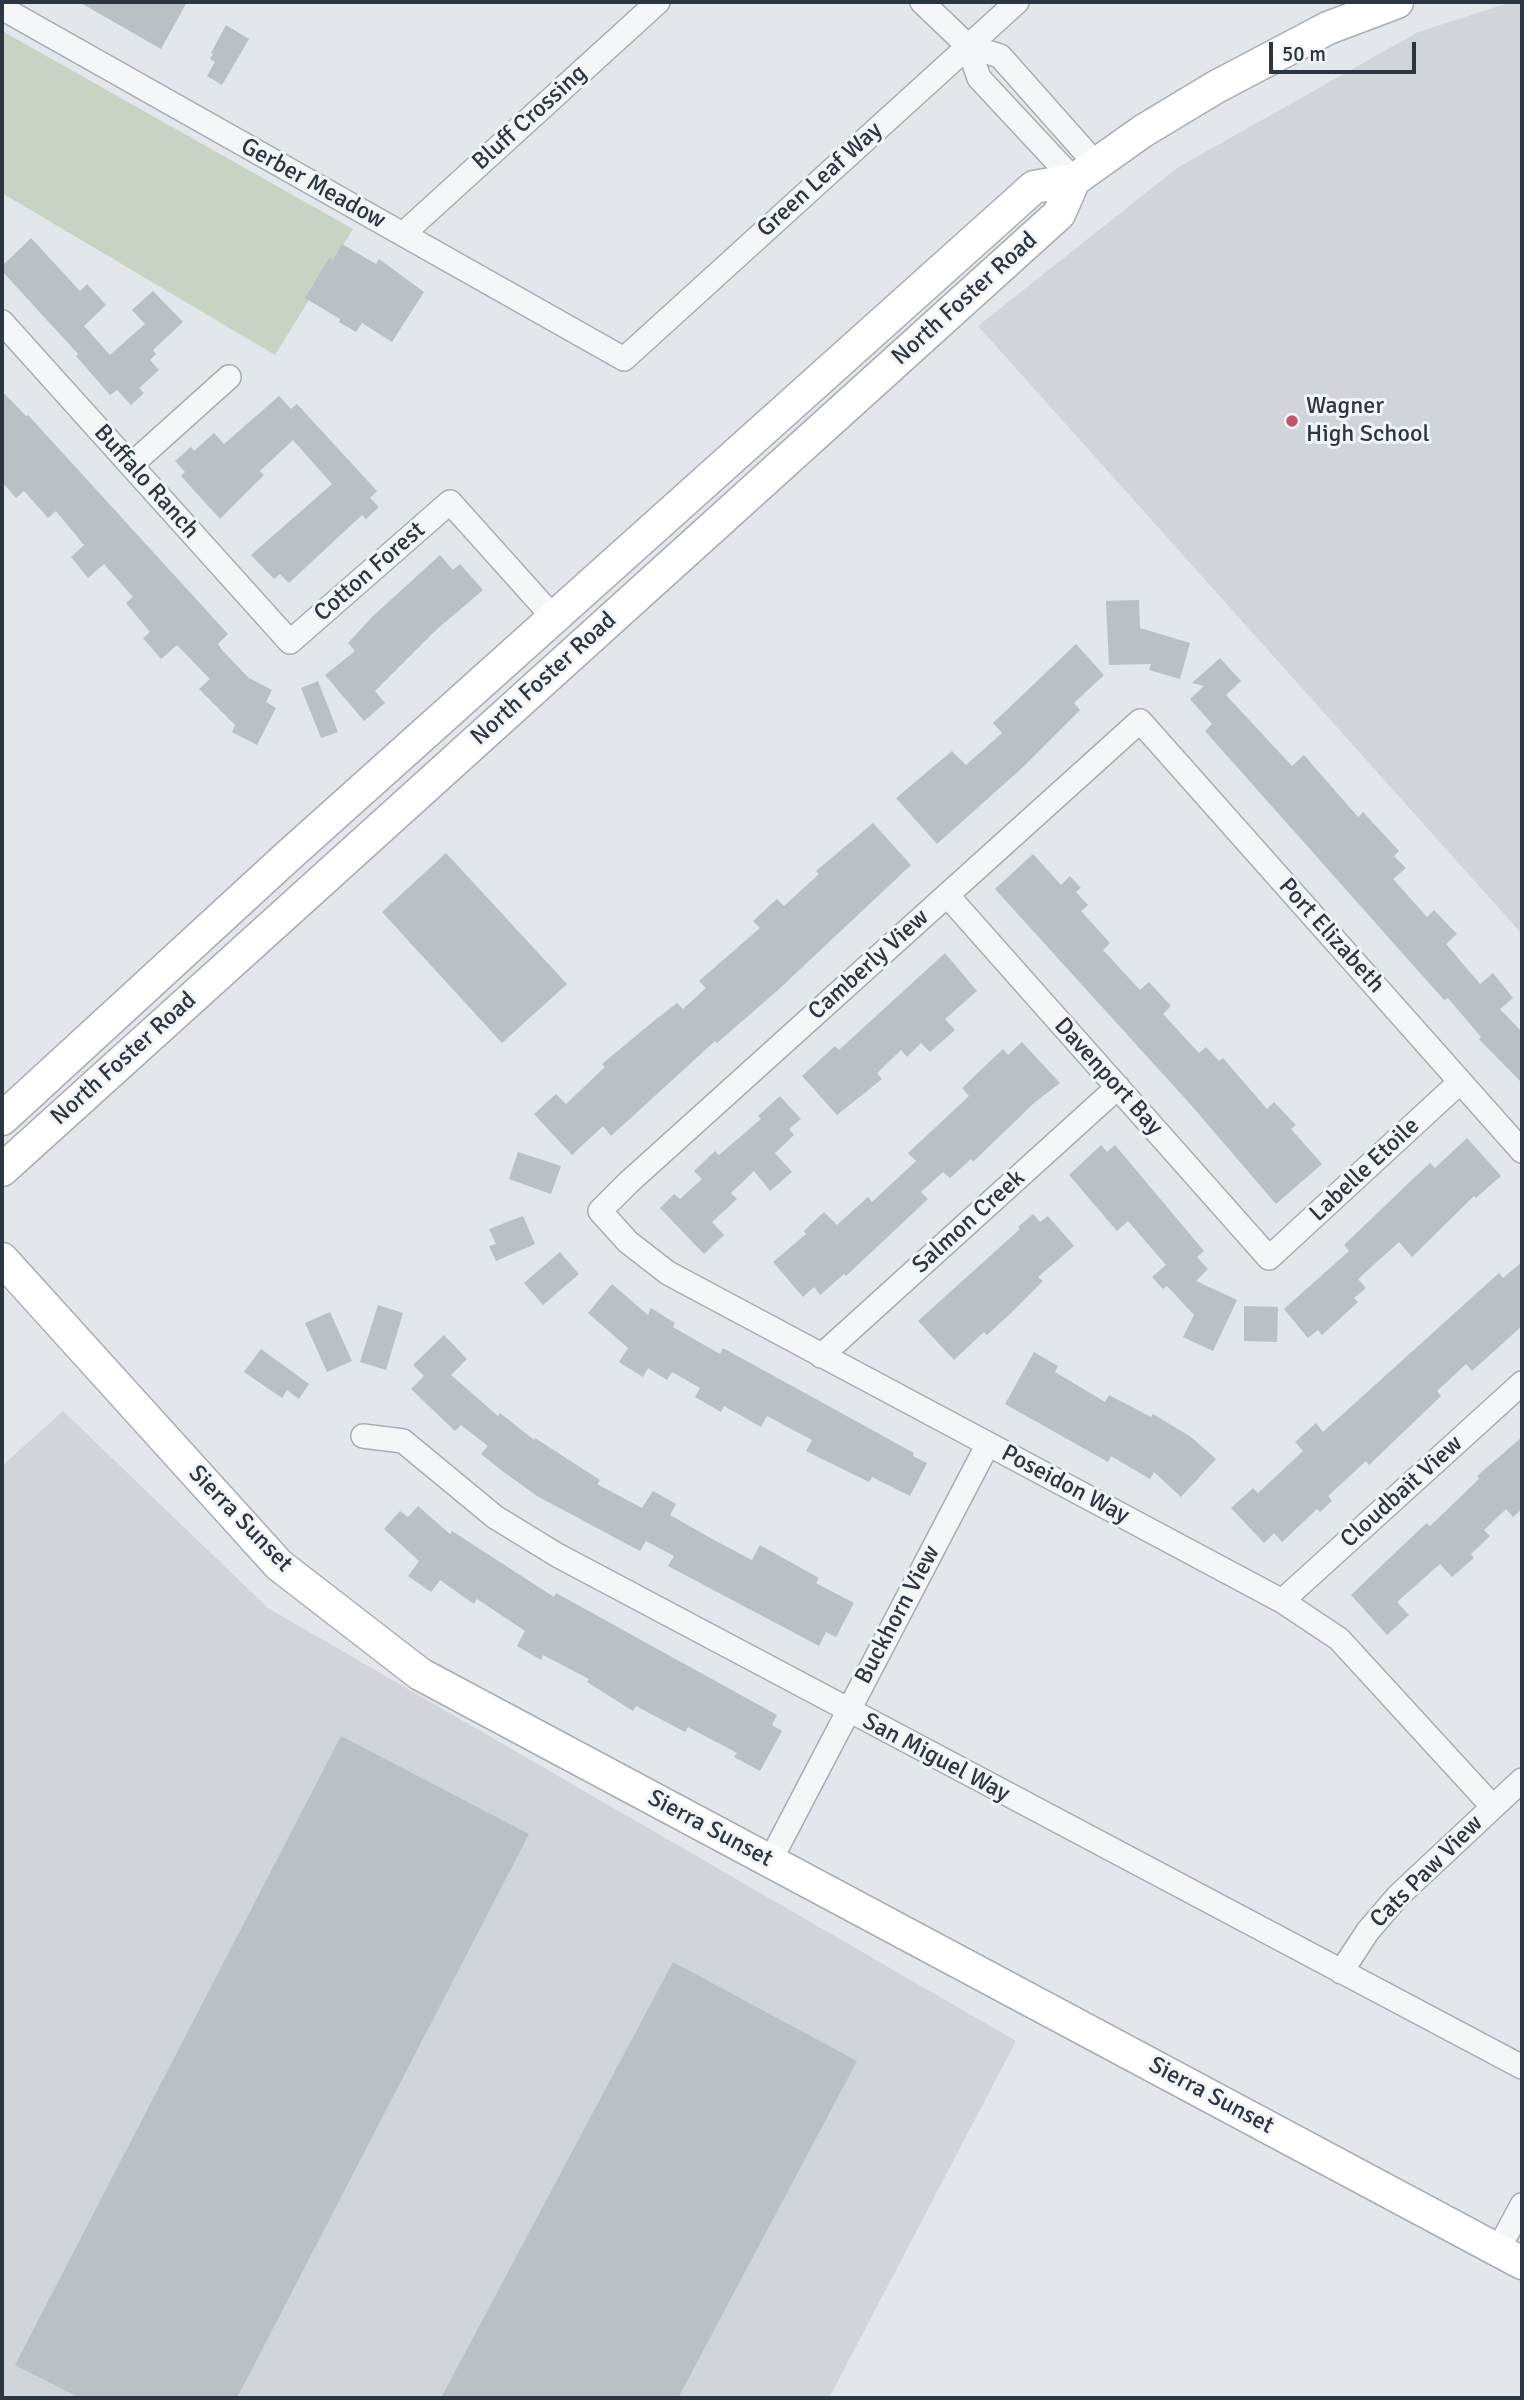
<!DOCTYPE html>
<html>
<head>
<meta charset="utf-8">
<style>
	body { margin:0 }
	#map { position:relative; width:1524px; height:2400px; overflow:hidden; background:#e3e6ea; font-family:Signika,sans-serif }
	canvas { display:block }
	.frame { position:absolute; inset:0; border:4px solid #2c3540; pointer-events:none }
	.scale { position:absolute; left:1269px; top:42px; width:147px; height:32px; box-sizing:border-box; border:4px solid #2c3540; border-top:0; padding-left:9px; font-size:21px; line-height:24px; white-space:nowrap; color:#2c3540; -webkit-text-stroke:5px #f2f5f7; paint-order:stroke }
</style>
</head>
<body>
<div id="map">
<canvas width="1524" height="2400"></canvas>
<div class="frame"></div>
<div class="scale">50 m</div>
</div>
<script>
const context = document.querySelector('canvas').getContext('2d');
context.lineJoin = 'round';
function fillPath(path, color) {
  context.fillStyle = color;
  context.fill(path, 'evenodd');
}
function toPath(rows) {
  const path = new Path2D();
  for (const r of rows) {
    path.moveTo(r[0], r[1]);
    for (let i = 2; i < r.length; i += 2) path.lineTo(r[i], r[i + 1]);
  }
  return path;
}
function stroke(path, color, width, dash) {
  context.strokeStyle = color;
  context.lineWidth = width;
  context.lineCap = dash ? 'butt' : 'round';
  context.setLineDash(dash || []);
  context.stroke(path);
}
function write(font, color, halo, rows, align = 'center') {
  context.font = font + ' Signika,sans-serif';
  context.lineWidth = 6;
  context.setLineDash([]);
  context.textBaseline = 'middle';
  context.strokeStyle = halo;
  context.fillStyle = color;
  for (const [text, x, y, turn = 0] of rows) {
    context.save();
    context.translate(x, y);
    context.rotate((+turn || 0) * Math.PI / 180);
    context.textAlign = isNaN(turn) ? turn : align;
    if (halo) context.strokeText(text, 0, 0);
    context.fillText(text, 0, 0);
    context.restore();
  }
}
const built = toPath([
	[1512,2,1522,2,1522,934,978,326,1177,168,1418,32],
	[63,1411,268,1608,1016,2041,829,2398,2,2398,2,1466]
]);
const green = toPath([
	[2,31,353,229,275,355,2,193]
]);
const building = toPath([
	[79,2,187,2,161,49],
	[226,25,249,39,222,85,207,76,215,62,210,59,213,54,211,53],
	[31,238,80,291,87,284,106,305,84,326,110,355,145,324,132,310,153,291,183,322,153,350,156,354,150,360,159,370,139,388,144,393,131,405,117,390,110,395,76,356,78,354,2,271,2,266],
	[342,244,376,264,379,259,424,292,392,342,362,323,356,332,339,322,340,319,305,298,329,258,333,260],
	[2,391,26,416,28,415,228,634,218,644,222,650,249,678,272,690,266,702,276,708,257,745,232,732,235,725,199,689,210,679,177,645,161,659,143,638,150,632,126,603,133,597,104,564,88,578,71,557,84,545,56,511,48,518,24,491,16,498,2,482],
	[279,396,291,409,297,404,377,491,370,498,379,507,366,519,362,515,289,583,280,574,274,579,251,555,332,484,293,440,260,471,264,475,220,519,181,476,185,472,175,461,191,447,194,451,214,433,224,444],
	[440,555,453,570,460,564,483,590,435,631,375,691,385,703,364,721,325,675,355,651,348,643,372,617],
	[1139,600,1140,628,1190,643,1180,679,1149,670,1151,664,1109,665,1106,601],
	[1076,644,1104,675,1074,703,1080,710,1022,768,937,844,896,798,952,751,966,765,1002,733,993,723],
	[1220,658,1241,681,1226,695,1292,766,1304,755,1358,817,1363,812,1399,851,1394,856,1406,868,1393,879,1427,917,1434,910,1457,934,1446,944,1480,984,1493,973,1513,998,1500,1009,1522,1032,1522,1083,1479,1039,1481,1037,1448,998,1444,1000,1205,731,1212,724,1190,699,1204,686,1192,683],
	[318,681,338,732,321,738,301,688],
	[873,823,911,865,778,990,717,1043,715,1041,611,1136,603,1126,572,1155,534,1114,556,1094,566,1104,605,1067,602,1064,655,1020,677,1003,683,1009,706,988,699,981,760,928,753,921,777,899,784,906,819,874,816,871],
	[446,853,567,984,502,1043,382,912],
	[1033,854,1061,885,1070,876,1081,888,1076,892,1088,905,1081,911,1110,943,1103,950,1140,990,1149,982,1171,1006,1163,1014,1199,1053,1206,1047,1219,1061,1223,1058,1267,1109,1274,1102,1296,1125,1291,1129,1322,1164,1276,1204,1191,1105,995,889],
	[945,953,977,991,945,1019,955,1030,930,1052,921,1043,907,1057,901,1050,877,1073,882,1079,837,1115,802,1076,835,1046,839,1050],
	[1022,1042,1060,1083,1034,1103,973,1162,971,1159,950,1178,943,1172,921,1192,928,1199,846,1276,844,1274,820,1295,814,1287,803,1297,773,1262,806,1234,804,1231,824,1212,837,1225,868,1197,872,1202,916,1161,908,1153,969,1096,962,1088,1003,1049,1008,1055],
	[780,1096,801,1119,789,1129,794,1135,775,1153,792,1172,770,1191,754,1171,731,1193,737,1199,712,1222,724,1235,704,1254,660,1208,674,1194,680,1199,702,1179,694,1171,715,1151,719,1155,761,1119,758,1116],
	[1467,1138,1501,1176,1476,1198,1474,1196,1412,1257,1399,1242,1358,1279,1366,1288,1354,1298,1358,1302,1322,1335,1318,1330,1308,1338,1284,1309,1349,1251,1344,1245,1416,1176,1430,1163,1435,1168],
	[1101,1145,1107,1152,1115,1145,1204,1251,1197,1257,1208,1269,1196,1281,1237,1300,1213,1351,1183,1337,1194,1315,1167,1286,1163,1289,1152,1277,1166,1265,1128,1221,1117,1231,1069,1175],
	[518,1152,561,1166,551,1194,509,1179],
	[1033,1214,1040,1222,1048,1216,1074,1246,1038,1277,1043,1281,1009,1315,987,1335,984,1332,954,1360,918,1321,1020,1229,1018,1227],
	[523,1216,535,1244,496,1261,489,1246,496,1244,489,1229],
	[560,1252,579,1274,543,1305,524,1283],
	[1522,1262,1522,1326,1472,1371,1466,1364,1437,1391,1441,1396,1390,1445,1369,1465,1366,1461,1328,1496,1332,1501,1320,1512,1317,1509,1282,1542,1274,1533,1264,1543,1231,1508,1253,1488,1258,1493,1303,1451,1295,1442,1316,1423,1323,1432,1499,1273,1503,1278],
	[612,1284,648,1315,651,1308,675,1323,673,1327,720,1354,723,1348,914,1453,913,1456,927,1463,910,1496,872,1477,869,1482,806,1451,812,1440,767,1416,761,1427,724,1406,721,1412,695,1397,700,1388,672,1372,667,1380,648,1368,643,1377,619,1362,628,1348,588,1313],
	[378,1305,403,1313,386,1370,360,1362],
	[1244,1306,1278,1307,1277,1342,1244,1341],
	[330,1312,352,1361,327,1372,305,1323],
	[444,1335,467,1359,451,1375,498,1416,500,1413,534,1440,535,1438,600,1480,597,1484,642,1508,653,1491,676,1504,670,1515,714,1540,752,1560,760,1545,819,1578,816,1583,854,1603,836,1637,826,1632,819,1646,668,1566,674,1556,646,1541,640,1551,537,1496,501,1470,481,1454,488,1446,461,1425,455,1431,411,1389,424,1376,413,1365],
	[261,1349,309,1384,299,1399,287,1390,282,1398,244,1372],
	[1034,1352,1058,1366,1055,1372,1105,1402,1109,1395,1151,1417,1153,1414,1191,1437,1216,1459,1181,1497,1154,1472,1150,1479,1111,1456,1108,1462,1005,1404],
	[1522,1437,1522,1509,1513,1517,1506,1509,1484,1530,1490,1536,1471,1554,1474,1558,1452,1577,1440,1564,1397,1602,1409,1615,1387,1635,1351,1595,1420,1529,1427,1523,1430,1526,1479,1479,1477,1476],
	[418,1506,450,1534,452,1531,554,1597,556,1593,777,1715,772,1725,782,1731,760,1771,734,1757,737,1753,688,1727,685,1732,636,1706,633,1711,587,1682,589,1679,543,1655,541,1660,517,1646,525,1631,477,1599,474,1604,440,1580,431,1592,408,1576,419,1561,384,1529,400,1511,408,1517],
	[341,1736,529,1834,237,2398,80,2398,15,2365],
	[673,1962,857,2061,678,2398,441,2398]
]);
const street = toPath([
	[922,2,968,46,979,78,1074,180],
	[2,8,624,359,1017,2],
	[968,46,1000,56,1095,163],
	[403,234,658,2],
	[2,322,290,642,450,502,554,618],
	[131,465,229,377],
	[947,895,1269,1258,1460,1082],
	[821,1356,1118,1087],
	[363,1436,403,1441,495,1517,557,1555,1522,2067],
	[1282,1601,1522,1383],
	[1493,1807,1339,1639,1282,1601,668,1273,628,1242,600,1211,629,1182,1140,721,1522,1151],
	[770,1861,988,1444],
	[1341,1972,1368,1931,1398,1896,1522,1780],
	[1498,2250,1522,2205]
]);
const secondary = toPath([
	[2,1119,287,857,1034,187,1074,180,1143,131,1216,87,1328,28,1397,2],
	[2,1170,1059,214,1074,180],
	[2,1259,279,1565,420,1674,1522,2263]
]);
const markers = [
	[1292,421,7,"#c3536e"]
];
const streetNames = [
	["Bluff Crossing",530,118,-42],
	["Green Leaf Way",820,180,-42],
	["Gerber Meadow",313,184,29],
	["North Foster Road",965,299,-42],
	["Buffalo Ranch",146,482,48],
	["Cotton Forest",370,572,-41],
	["North Foster Road",544,679,-42],
	["Port Elizabeth",1331,936,48],
	["Camberly View",869,965,-42],
	["North Foster Road",124,1059,-42],
	["Davenport Bay",1108,1077,48],
	["Labelle Etoile",1365,1170,-43],
	["Salmon Creek",969,1222,-42],
	["Poseidon Way",1065,1485,28],
	["Cloudbait View",1402,1492,-42],
	["Sierra Sunset",240,1519,46],
	["Buckhorn View",898,1615,-62],
	["San Miguel Way",936,1758,28],
	["Sierra Sunset",710,1829,28],
	["Cats Paw View",1427,1872,-45],
	["Sierra Sunset",1211,2096,28]
];
const poiNames = [
	["Wagner",1306,407],
	["High School",1306,435]
];
fillPath(built, '#d1d5db');
fillPath(green, '#c9d3c4');
fillPath(building, '#bac0c6');
stroke(street, '#a8adb4', 26);
stroke(secondary, '#a8adb4', 35);
stroke(street, '#f5f6f8', 23);
stroke(secondary, '#fff', 32);
for (const [x, y, r, color] of markers) {
  const dot = new Path2D();
  dot.arc(x, y, r, 0, 2 * Math.PI);
  context.fillStyle = color;
  context.fill(dot);
  stroke(dot, '#f2f5f7', 2.5);
}
write('24px', '#2c3540', '#f2f5f7', streetNames);
write('24px', '#2c3540', '#f2f5f7', poiNames, 'left');
</script>
</body>
</html>
